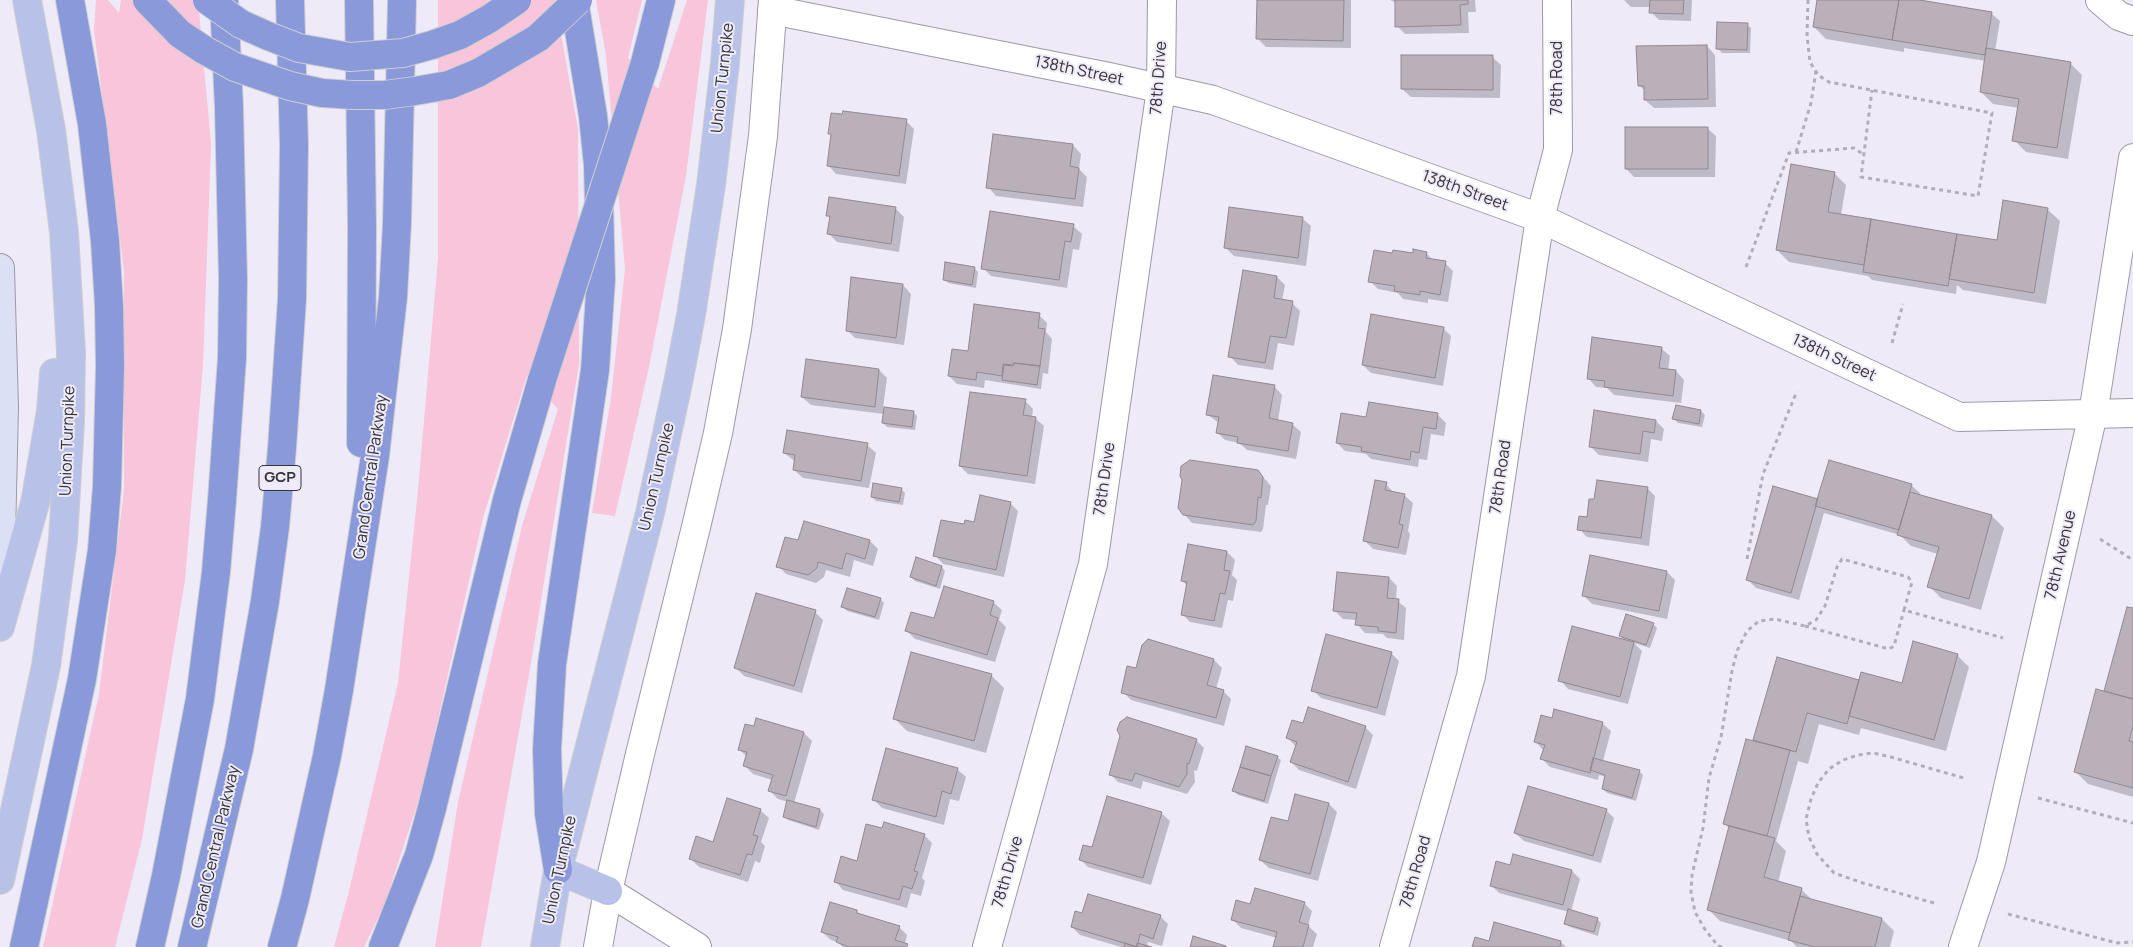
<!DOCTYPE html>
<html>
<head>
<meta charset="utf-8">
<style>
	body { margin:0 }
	canvas { display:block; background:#eeeaf8 }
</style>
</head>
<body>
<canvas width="2133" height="947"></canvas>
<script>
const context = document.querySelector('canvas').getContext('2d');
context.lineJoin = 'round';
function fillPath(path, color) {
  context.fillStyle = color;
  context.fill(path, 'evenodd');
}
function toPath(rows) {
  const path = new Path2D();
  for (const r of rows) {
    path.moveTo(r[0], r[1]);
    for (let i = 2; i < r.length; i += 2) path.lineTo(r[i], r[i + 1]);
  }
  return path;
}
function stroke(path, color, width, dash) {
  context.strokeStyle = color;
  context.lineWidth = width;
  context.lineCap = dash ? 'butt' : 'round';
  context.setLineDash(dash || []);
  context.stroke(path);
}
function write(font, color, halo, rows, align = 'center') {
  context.font = font + ' Manrope,sans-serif';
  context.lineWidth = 4;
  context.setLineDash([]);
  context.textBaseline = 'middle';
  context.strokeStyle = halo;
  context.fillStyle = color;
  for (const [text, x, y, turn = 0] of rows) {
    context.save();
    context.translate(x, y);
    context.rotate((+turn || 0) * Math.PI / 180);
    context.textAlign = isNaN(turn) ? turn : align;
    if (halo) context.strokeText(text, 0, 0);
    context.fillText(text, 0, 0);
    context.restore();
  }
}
const green = toPath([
	[96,0,108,0,119,13,121,0,198,0,211,144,203,365,185,580,142,839,115,947,43,947,99,694,124,490,124,271,94,30],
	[438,0,555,0,578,129,579,364,531,663,481,947,435,947,458,802,522,526,558,409,527,375,483,518,422,790,385,903,364,947,334,947,349,891,398,683,418,490,438,258],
	[596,0,642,0,628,58,658,89,687,0,708,0,686,176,649,367,615,516,592,513,611,398,625,269,606,55]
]);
const shadow = toPath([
	[1258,0,1351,0,1351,48,1266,47,1258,39],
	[1390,0,1475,0,1476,12,1468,12,1469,33,1405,34,1397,26,1396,3],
	[1624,0,1692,0,1691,21,1659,20,1651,12,1651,7,1631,7],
	[1819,0,1912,0,1991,13,2000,21,1995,51,2070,63,2082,75,2068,159,2026,152,2014,140,2019,108,1993,104,1981,92,1986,61,1904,48,1904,52,1826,39,1814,27],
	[1747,25,1751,28,1750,53,1722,53,1718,49],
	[1707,46,1715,55,1716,107,1654,108,1645,100,1645,91,1639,85],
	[1492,57,1501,65,1500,98,1411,97,1402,89],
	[906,121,914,129,906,184,836,174,828,165,832,136,830,133],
	[1707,128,1716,136,1715,177,1634,177,1626,169],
	[1073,145,1081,154,1079,169,1087,177,1083,207,996,196,988,187],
	[1834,173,1846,185,1841,215,1957,235,1998,242,2047,209,2060,221,2046,304,1963,290,1957,285,1956,294,1872,280,1868,276,1789,262,1777,250],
	[830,198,896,209,904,217,899,252,837,242,829,234,831,219,827,215],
	[1302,218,1311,226,1306,266,1234,256,1225,247],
	[1073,226,1082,234,1079,250,1073,249,1067,288,991,276,983,268],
	[1426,253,1434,261,1445,263,1453,271,1448,302,1428,299,1428,303,1403,299,1398,293,1378,289,1370,281,1393,254],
	[974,268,978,272,976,288,948,283,944,279],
	[1277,277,1285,285,1282,301,1292,303,1300,311,1294,346,1278,343,1273,370,1238,365,1230,356],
	[852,278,903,285,911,294,904,345,855,338,847,330],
	[1039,315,1047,323,1046,332,1052,339,1048,374,1043,373,1041,389,985,380,984,388,957,384,949,376],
	[1443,328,1451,336,1443,386,1371,373,1363,365],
	[1661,348,1670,356,1668,370,1676,371,1684,380,1681,403,1614,395,1607,388,1596,387,1588,378],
	[879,370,887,378,883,408,913,412,917,416,915,430,887,427,883,423,884,414,811,405,802,397],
	[1274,386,1282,395,1278,421,1292,424,1301,432,1296,459,1247,450,1239,443,1225,440,1217,432,1219,423,1208,415],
	[1025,401,1033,409,1032,417,1035,418,1044,426,1035,484,968,474,960,466],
	[1370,403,1438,415,1446,423,1444,436,1431,434,1427,460,1419,459,1418,467,1371,459,1366,454,1345,451,1337,443,1367,419],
	[1701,411,1705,415,1702,427,1678,423,1674,419],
	[1656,421,1664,429,1662,441,1651,439,1648,462,1599,455,1590,446],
	[867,445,876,453,869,488,803,478,794,470,796,462,784,453],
	[1258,471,1271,486,1268,505,1266,505,1263,529,1261,532,1192,523,1184,514],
	[1386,484,1394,493,1404,495,1413,503,1408,531,1410,534,1406,555,1373,549,1365,541],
	[1911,485,1920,493,1919,496,1992,516,2004,528,1981,610,1941,598,1929,586,1938,554,1911,546,1900,535,1824,513,1799,600,1756,588,1748,580,1818,500],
	[1647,488,1655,496,1649,546,1587,537,1579,529,1588,518],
	[901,489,905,493,903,505,876,501,872,497],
	[1010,503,1018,511,1004,577,943,564,935,555,964,526,975,524],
	[870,541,878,549,873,566,854,560,850,577,826,570,824,577,816,583,786,574,778,566,798,542],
	[1227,552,1235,560,1232,575,1237,580,1233,601,1228,600,1222,628,1190,622,1182,614,1187,586,1182,580],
	[942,567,945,571,940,589,915,581,911,577],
	[1667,572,1675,580,1667,619,1592,604,1584,596],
	[1389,578,1397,586,1396,600,1406,608,1404,640,1387,638,1383,634,1365,633,1357,624,1357,620,1343,619,1335,611],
	[880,599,884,603,879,620,847,611,843,607],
	[993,602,1002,610,999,620,1006,627,995,662,915,639,906,630],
	[2133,609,2133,797,2088,784,2076,772,2109,694,2106,691],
	[815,612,823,620,802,693,744,676,736,668],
	[1653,624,1657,628,1650,648,1634,643,1642,651,1628,704,1568,689,1560,680,1625,641,1620,636],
	[1149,640,1214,660,1222,668,1216,689,1223,691,1231,699,1224,726,1131,700,1123,692,1137,670],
	[1391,653,1399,661,1385,716,1321,698,1313,690],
	[912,654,992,676,1004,688,986,753,907,731,895,719],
	[1957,655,1969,667,1946,751,1861,728,1859,735,1819,724,1808,764,1798,761,1776,841,1786,851,1778,883,1801,889,1812,900,1882,919,1894,931,1890,947,1797,947,1791,941,1720,921,1708,909,1730,829,1724,823,1758,743,1755,740,1860,681,1903,685],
	[1553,719,1602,723,1611,731,1603,761,1639,771,1643,775,1636,801,1607,793,1603,789,1606,777,1599,775,1598,780,1550,767,1542,759,1543,750,1535,741],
	[1304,725,1365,727,1373,735,1356,789,1299,770,1291,762,1296,747,1288,738],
	[804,733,812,741,794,803,820,810,824,814,819,830,788,820,784,816,788,802,778,799,769,790,772,780,753,774,744,765,747,757,739,749],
	[1196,740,1204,748,1197,771,1194,770,1195,782,1187,794,1143,781,1141,789,1118,782,1110,774],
	[1277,757,1281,760,1268,804,1238,795,1234,791],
	[957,769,966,777,959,801,950,799,944,825,882,808,874,800],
	[1329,804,1337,812,1318,881,1269,868,1260,860,1289,823],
	[760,810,769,818,761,842,765,846,760,863,755,861,748,882,699,867,691,859],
	[1606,810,1614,818,1601,863,1524,841,1515,833],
	[1161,813,1170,821,1151,885,1088,867,1080,859,1093,849],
	[924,835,932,843,922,878,925,881,921,896,911,893,907,908,843,890,835,881,858,862],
	[1514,855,1572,871,1580,879,1571,911,1597,919,1601,923,1598,936,1570,927,1566,924,1569,912,1499,893,1491,885,1510,866],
	[1304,903,1312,911,1308,926,1317,934,1313,947,1275,947,1277,938,1241,928,1232,919,1251,905],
	[857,912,860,915,899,927,907,935,905,944,909,947,843,947,837,942,831,940,822,932],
	[1160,916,1168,924,1162,946,1148,942,1147,947,1121,947,1080,935,1072,927],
	[1490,942,1561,942,1566,947,1473,947]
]);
const building = toPath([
	[1257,0,1344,0,1343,41,1256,39,1257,0],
	[1395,0,1468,0,1468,4,1460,5,1461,25,1395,27,1395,0],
	[1650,0,1684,0,1683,14,1649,13,1650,0],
	[1817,0,1899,0,1892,40,1813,27,1817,0],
	[1899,0,1920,0,1992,12,1985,55,1892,40,1899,0],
	[1717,22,1748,23,1747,50,1716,49,1717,22],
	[1707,45,1708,99,1644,100,1644,86,1638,86,1636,46,1707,45],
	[1986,48,2071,62,2057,148,2012,141,2019,99,1980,92,1986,48],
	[1401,55,1493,55,1493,90,1401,89,1401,55],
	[843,111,907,119,899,176,827,166,831,134,828,134,831,113,842,114,843,111],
	[1625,127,1708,127,1708,169,1625,169,1625,127],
	[993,134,1073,144,1070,166,1079,168,1075,199,986,188,993,134],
	[1791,164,1835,172,1828,212,1871,219,1864,265,1776,250,1791,164],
	[829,197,896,207,891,244,827,234,830,216,826,216,829,197],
	[2003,200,2048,208,2034,293,1949,279,1957,234,1997,240,2003,200],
	[1229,207,1303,217,1298,258,1224,248,1229,207],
	[990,211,1074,224,1071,242,1065,241,1059,280,981,269,990,211],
	[1871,219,1957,234,1948,286,1863,272,1871,219],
	[1413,249,1427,252,1426,258,1446,261,1440,295,1420,291,1420,295,1394,291,1395,286,1368,282,1374,250,1392,253,1393,250,1413,253,1413,249],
	[945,262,975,267,972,285,943,280,945,262],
	[1243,270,1277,276,1274,298,1293,301,1286,338,1270,336,1265,363,1228,357,1243,270],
	[851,277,903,284,896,338,846,331,851,277],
	[974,304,1040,313,1038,328,1045,329,1040,366,1014,363,1013,365,1003,364,1002,376,977,372,976,380,948,376,952,349,968,351,974,304],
	[1371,314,1444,327,1435,378,1362,365,1371,314],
	[1592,337,1662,347,1659,368,1676,370,1673,396,1604,387,1605,381,1587,379,1592,337],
	[806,359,879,369,875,407,801,397,806,359],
	[1014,363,1040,366,1037,385,1002,380,1004,365,1013,366,1014,363],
	[1213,375,1275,385,1269,418,1293,423,1288,451,1237,443,1238,437,1216,433,1219,417,1206,415,1213,375],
	[970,392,1026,399,1023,415,1036,417,1027,476,959,466,970,392],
	[1369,402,1438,413,1436,429,1423,427,1419,453,1411,451,1410,460,1361,451,1362,447,1336,443,1341,413,1366,417,1369,402],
	[1676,405,1701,410,1699,424,1672,419,1676,405],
	[884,407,914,411,912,427,882,423,884,407],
	[1594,410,1656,420,1654,433,1643,431,1640,454,1589,447,1594,410],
	[787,430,868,443,861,481,793,470,795,455,783,453,787,430],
	[1190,460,1258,470,1263,477,1261,498,1258,497,1256,521,1253,525,1183,515,1178,508,1182,480,1180,476,1181,466,1190,460],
	[1829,460,1912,484,1899,530,1815,506,1829,460],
	[1375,480,1387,482,1385,490,1405,494,1399,524,1403,525,1398,548,1363,541,1375,480],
	[1597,480,1648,487,1641,538,1577,530,1579,516,1587,517,1589,499,1594,499,1597,480],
	[873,483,902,488,899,502,871,497,873,483],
	[1773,486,1818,499,1791,593,1746,580,1773,486],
	[1910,492,1992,515,1969,599,1927,587,1939,547,1897,535,1910,492],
	[980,495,1011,502,996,570,933,556,941,520,964,524,965,520,974,522,980,495],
	[804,521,870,540,865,559,846,553,842,569,818,562,817,568,808,575,776,567,785,537,798,540,804,521],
	[1188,544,1227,551,1224,570,1230,571,1225,594,1220,593,1214,621,1181,615,1187,582,1181,581,1188,544],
	[1590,555,1667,571,1659,611,1582,596,1590,555],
	[916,557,942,566,936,586,910,577,916,557],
	[1337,572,1389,577,1387,598,1399,599,1396,633,1378,631,1378,627,1355,625,1357,613,1333,611,1337,572],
	[944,586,994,601,990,615,998,618,987,655,905,631,911,612,934,618,944,586],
	[847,588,881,598,875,617,841,607,847,588],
	[756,593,816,610,794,686,734,668,756,593],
	[2127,607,2133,608,2133,699,2104,691,2127,607],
	[1626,614,1654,623,1646,645,1619,636,1626,614],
	[1572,626,1634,642,1620,697,1558,681,1572,626],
	[1326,634,1392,652,1377,708,1311,691,1326,634],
	[1148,639,1214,659,1207,685,1224,690,1216,718,1121,693,1127,666,1136,668,1142,645,1148,639],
	[1913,641,1958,654,1934,740,1849,716,1861,672,1902,683,1913,641],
	[911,652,992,674,974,741,893,719,911,652],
	[1777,657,1859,680,1847,724,1807,713,1796,752,1753,740,1777,657],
	[2096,689,2133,699,2133,726,2129,741,2133,742,2133,788,2074,772,2096,689],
	[1308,707,1366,726,1348,782,1290,762,1297,742,1286,738,1292,720,1303,723,1308,707],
	[1554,709,1603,722,1590,773,1540,759,1545,745,1534,742,1541,715,1552,718,1554,709],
	[1127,717,1197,739,1189,764,1187,763,1187,774,1179,787,1135,773,1132,781,1109,775,1120,736,1117,730,1120,722,1127,717],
	[756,718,804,732,786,796,768,791,773,775,743,766,747,752,738,750,745,724,754,726,756,718],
	[1746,739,1790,750,1767,836,1723,824,1746,739],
	[1246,746,1278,756,1271,776,1240,767,1246,746],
	[886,748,958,768,951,794,942,791,936,817,872,800,886,748],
	[1593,758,1640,770,1632,798,1602,789,1605,775,1590,770,1593,758],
	[1240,767,1271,776,1264,801,1232,791,1240,767],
	[1528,786,1607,809,1593,856,1514,833,1528,786],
	[1295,794,1329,803,1310,874,1259,860,1271,817,1288,821,1295,794],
	[1107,796,1162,812,1143,878,1079,860,1083,845,1092,847,1107,796],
	[727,798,761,809,753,835,758,836,752,855,747,854,740,875,689,859,696,836,713,842,727,798],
	[787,800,820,809,816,827,783,817,787,800],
	[884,822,925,834,914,871,918,872,912,889,903,886,899,900,834,882,841,856,857,861,866,824,882,828,884,822],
	[1729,826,1775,838,1764,877,1802,888,1790,933,1707,910,1729,826],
	[1513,854,1572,870,1563,905,1490,886,1496,861,1510,865,1513,854],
	[1255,888,1305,902,1299,922,1309,925,1303,947,1273,947,1277,932,1231,920,1236,900,1250,904,1255,888],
	[1088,894,1161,915,1153,939,1140,934,1137,947,1071,927,1075,911,1082,913,1088,894],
	[1800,896,1882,918,1875,947,1815,947,1788,940,1800,896],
	[830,902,857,910,857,913,900,926,895,940,908,944,906,947,849,947,836,942,838,937,821,932,830,902],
	[1568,909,1598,918,1594,932,1564,924,1568,909],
	[1494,922,1561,941,1560,947,1472,947,1475,937,1489,941,1494,922],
	[1193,936,1226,946,1226,947,1190,947,1193,936],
	[1125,943,1137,947,1137,943,1152,947,1124,947,1125,943]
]);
const path = toPath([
	[1808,0,1807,36,1810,62,1818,75,1829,82,1992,113,1978,196,1861,177,1872,90],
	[1796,152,1811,103,1816,71],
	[1746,267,1789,153,1854,148,1864,155],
	[1892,343,1903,304],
	[2100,539,2133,560],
	[1747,559,1763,474,1797,391],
	[1805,626,1889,649,1894,646,1904,610],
	[2038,798,2133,823],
	[1934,903,1863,883,1834,873,1817,854,1809,837,1806,819,1811,799,1818,783,1829,769,1843,760,1858,755,1873,753,1891,757,1967,779],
	[2008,914,2117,943,2133,942],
	[1722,947,1718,946,1704,928,1695,912,1691,892,1692,875,1703,828,1709,778,1721,737,1732,671,1737,651,1747,631,1759,621,1775,619,1805,626,1816,620,1825,606,1837,567,1842,559,1908,577,1912,582,1904,610,2003,638]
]);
const minor = toPath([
	[2100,0,2119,16,2133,21],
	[772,10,1109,77,1213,100,1540,218,1959,417,2133,413],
	[608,891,697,947],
	[987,947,1093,564,1161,89,1162,0],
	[1394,947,1471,676,1540,218,1558,150,1557,0],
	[1963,947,1991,862,2093,414,2133,158]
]);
const tertiary = toPath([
	[598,947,608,891,640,754,697,523,718,433,737,329,763,136,773,0]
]);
const secondary = toPath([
	[0,268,4,407,0,580]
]);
const primary = toPath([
	[0,627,35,503,51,411,54,373],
	[558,870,608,891],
	[0,880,46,666,63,540,70,421,71,352,64,232,51,130,27,0],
	[545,947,558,870,650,513,679,378,691,315,711,185,725,63,730,0]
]);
const motorway = toPath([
	[359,0,362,228,361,443],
	[645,63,661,0],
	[558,870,549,814,547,749,552,664,595,370,601,279,598,165,593,116,574,0],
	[24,947,82,679,102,550,107,486,110,366,109,306,105,241,92,124,70,0],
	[150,947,166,876,200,699,216,572,222,500,232,358,233,280,229,108,224,0],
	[192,947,239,749,265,601,275,527,282,448,292,299,294,145,290,0],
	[282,947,295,899,327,756,339,690,375,456,393,297,397,223,402,0],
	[383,947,419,855,432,808,507,500,542,380]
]);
const motorwayBridge = toPath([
	[147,0,180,34,204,50,235,67,290,86,322,93,352,95,385,95,415,91,449,85,478,73,538,38,578,0],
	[207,0,241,24,268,36,299,48,350,57,403,53,432,45,460,35,489,19,517,0],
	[542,380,645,63]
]);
const shields = [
	[280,478,42]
];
const shieldNames = [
	["GCP",280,478]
];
const streetNames = [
	["138th Street",1079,71,12],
	["Union Turnpike",723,78,-84],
	["78th Drive",1159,78,-86],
	["78th Road",1558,78,-90],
	["138th Street",1465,191,20],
	["138th Street",1834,358,25],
	["Union Turnpike",68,441,-88],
	["Grand Central Parkway",371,477,-82],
	["Union Turnpike",657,477,-77],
	["78th Road",1501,477,-82],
	["78th Drive",1105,479,-82],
	["78th Avenue",2061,555,-77],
	["Grand Central Parkway",216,847,-77],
	["Union Turnpike",560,870,-78],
	["78th Drive",1008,872,-74],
	["78th Road",1416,872,-74]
];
fillPath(green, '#f9c5da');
fillPath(shadow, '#0003');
fillPath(building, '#bab0ba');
stroke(building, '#928892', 1);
stroke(minor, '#9d99a5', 30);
stroke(tertiary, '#9d99a5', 30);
stroke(secondary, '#9d99a5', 30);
stroke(primary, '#cececf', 30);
stroke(motorway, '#cececf', 30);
stroke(path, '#b1aeb9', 3, [4, 4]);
stroke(minor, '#fff', 28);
stroke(tertiary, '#fff', 28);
stroke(secondary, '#dce0f4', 28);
stroke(primary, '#b8c2e9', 28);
stroke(motorway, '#8999da', 28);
stroke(motorwayBridge, '#cececf', 30, []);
stroke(motorwayBridge, '#8999da', 28);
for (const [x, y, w] of shields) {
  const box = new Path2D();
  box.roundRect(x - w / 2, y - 12.5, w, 25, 4);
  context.fillStyle = '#eeeaf8';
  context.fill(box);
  stroke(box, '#343338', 1);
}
write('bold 15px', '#343338', null, shieldNames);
write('16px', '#343338', '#eeeaf8', streetNames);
</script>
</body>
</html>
